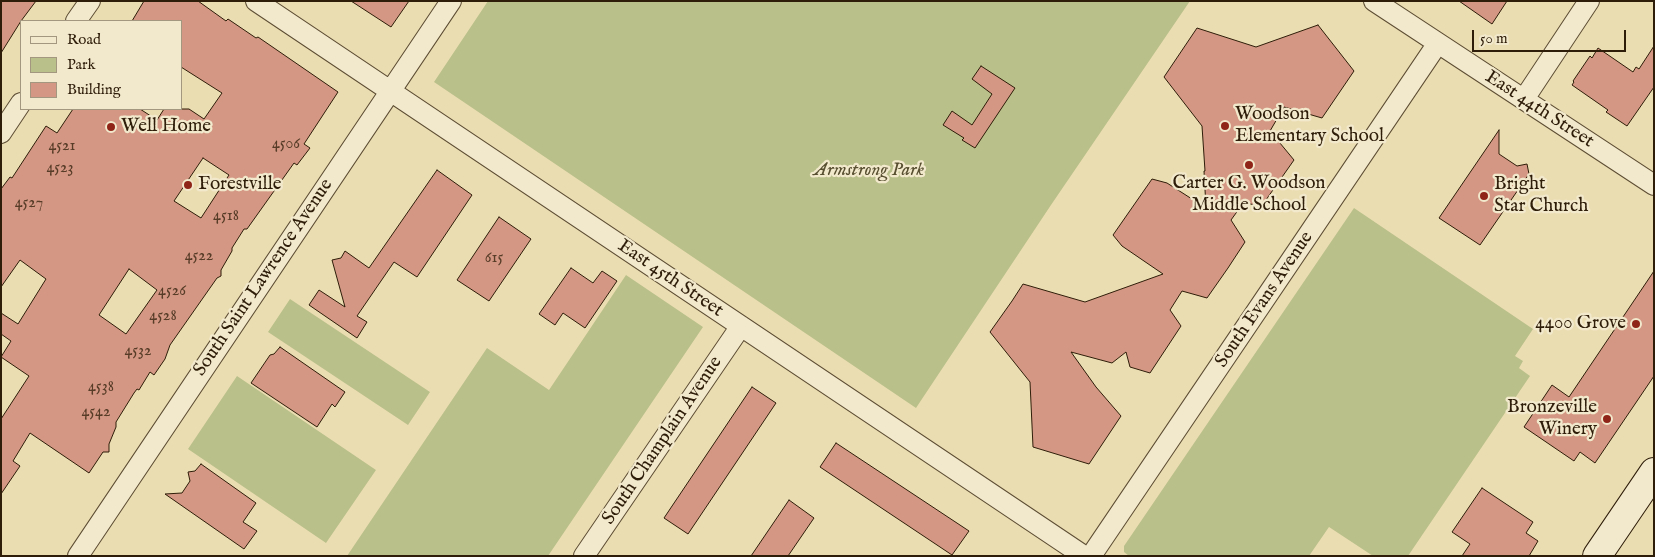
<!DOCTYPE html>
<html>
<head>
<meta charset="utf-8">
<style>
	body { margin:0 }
	#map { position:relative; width:1655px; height:557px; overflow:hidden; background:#ebddb2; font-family:"IM FELL English",serif }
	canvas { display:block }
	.frame { position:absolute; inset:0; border:2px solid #2e1d09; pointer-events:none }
	.legend { position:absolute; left:20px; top:20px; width:162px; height:90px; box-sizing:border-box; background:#f2e9cd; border:1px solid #a4977f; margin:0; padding:6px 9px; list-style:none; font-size:15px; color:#2e1d09 }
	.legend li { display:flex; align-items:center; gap:10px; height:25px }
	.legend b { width:25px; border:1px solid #a4977f }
	.scale { position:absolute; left:1472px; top:30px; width:154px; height:22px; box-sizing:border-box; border:2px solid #2e1d09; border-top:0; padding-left:6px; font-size:15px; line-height:18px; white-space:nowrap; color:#2e1d09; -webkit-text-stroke:4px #f2e9cd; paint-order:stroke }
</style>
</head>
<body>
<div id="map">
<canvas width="1655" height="557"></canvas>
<div class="frame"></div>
<ul class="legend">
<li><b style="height:6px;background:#f2e9cd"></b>Road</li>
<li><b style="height:14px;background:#bac08a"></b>Park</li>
<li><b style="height:14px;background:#d39783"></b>Building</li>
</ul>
<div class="scale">50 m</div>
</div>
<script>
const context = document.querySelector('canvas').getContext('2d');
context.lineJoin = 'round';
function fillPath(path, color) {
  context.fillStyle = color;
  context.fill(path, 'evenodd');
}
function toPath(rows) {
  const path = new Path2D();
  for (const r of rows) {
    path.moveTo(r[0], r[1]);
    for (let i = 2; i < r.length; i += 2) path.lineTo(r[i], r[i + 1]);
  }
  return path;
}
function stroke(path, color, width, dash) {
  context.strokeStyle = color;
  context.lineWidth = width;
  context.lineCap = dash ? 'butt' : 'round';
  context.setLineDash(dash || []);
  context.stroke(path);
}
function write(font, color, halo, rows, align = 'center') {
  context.font = font + ' "IM FELL English",serif';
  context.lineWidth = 4.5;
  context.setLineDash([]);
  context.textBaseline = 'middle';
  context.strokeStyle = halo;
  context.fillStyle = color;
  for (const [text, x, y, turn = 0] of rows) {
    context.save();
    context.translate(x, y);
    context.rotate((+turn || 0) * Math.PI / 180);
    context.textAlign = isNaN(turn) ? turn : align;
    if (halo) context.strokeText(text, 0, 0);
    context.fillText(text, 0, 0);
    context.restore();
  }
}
const green = toPath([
	[488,1,1190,1,1051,205,916,408,434,82],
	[1354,208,1533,329,1515,356,1523,361,1519,368,1530,376,1408,556,1373,556,1329,527,1309,556,1129,556,1124,552,1124,546],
	[626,275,703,327,548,556,347,556,487,348,549,390],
	[290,299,430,392,408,425,268,332],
	[237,376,376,470,326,543,188,449]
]);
const building = toPath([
	[1,1,36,1,21,21,1,53,1,1],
	[144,1,198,1,226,21,228,19,256,38,258,37,338,92,304,144,310,148,297,165,294,163,247,229,244,229,232,248,232,251,221,270,221,276,217,278,170,345,165,359,154,375,150,372,139,390,137,389,134,393,116,422,116,427,109,444,109,452,103,452,89,473,30,433,13,461,20,466,1,494,1,419,29,376,1,357,11,341,1,334,1,313,18,324,46,279,20,260,1,287,1,189,10,177,12,178,46,126,57,133,73,109,140,109,157,120,164,109,189,109,204,119,222,93,181,67,181,21,132,21,144,1],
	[203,158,229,175,201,218,174,201,203,158],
	[129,269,157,290,126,334,99,315,129,269],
	[351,1,409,1,391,27,351,1],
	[1459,1,1507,1,1492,24,1459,1],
	[1318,25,1354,71,1322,118,1284,107,1270,131,1294,160,1261,207,1244,202,1231,220,1245,242,1228,268,1207,298,1182,291,1170,310,1181,326,1150,373,1130,367,1126,352,1112,363,1071,352,1096,387,1121,416,1089,464,1033,447,1030,382,990,332,1012,301,1023,284,1085,302,1163,274,1122,246,1113,235,1152,179,1167,183,1206,208,1204,171,1205,171,1202,126,1164,77,1197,28,1256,47,1318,25],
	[1654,46,1654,87,1627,126,1606,112,1608,110,1572,85,1574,82,1573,81,1590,56,1592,58,1598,48,1633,72,1636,67,1639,69,1654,46],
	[981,66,1015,88,975,148,962,140,964,138,943,125,952,111,972,125,992,94,972,79,981,66],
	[1499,130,1499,154,1517,166,1527,164,1529,174,1480,245,1439,218,1499,130],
	[437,170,472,195,417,277,394,262,357,316,367,322,357,338,309,305,319,290,345,307,332,260,341,258,345,251,369,268,437,170],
	[499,217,531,239,489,301,457,280,499,217],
	[571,268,593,283,602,271,617,281,585,328,563,313,555,325,539,314,571,268],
	[1654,271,1654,376,1595,463,1580,452,1574,461,1524,427,1552,385,1569,397,1654,271],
	[280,347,345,392,335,407,332,404,317,427,251,383,270,355,274,354,280,347],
	[752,387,776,403,688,534,664,518,752,387],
	[836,443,969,531,952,555,820,467,836,443],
	[201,464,256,503,243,522,257,531,244,549,165,494,182,493,190,481,188,472,195,471,201,464],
	[1482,488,1533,522,1526,533,1538,541,1529,556,1462,556,1470,544,1452,532,1482,488],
	[789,500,814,518,788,556,751,556,789,500]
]);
const street = toPath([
	[256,1,1084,556],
	[1374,1,1654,185],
	[76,21,90,1],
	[1524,99,1589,1],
	[1,133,21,103],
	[78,556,451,1],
	[584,556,741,326],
	[1091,556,1438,43]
]);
const secondary = toPath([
	[1597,556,1654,472]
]);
const markers = [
	[1225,126,5,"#8f2418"],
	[111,127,5,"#8f2418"],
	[1249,165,5,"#8f2418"],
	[188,185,5,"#8f2418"],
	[1484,196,5,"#8f2418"],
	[1636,324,5,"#8f2418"],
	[1607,419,5,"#8f2418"]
];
const numberNames = [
	["4506",286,145],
	["4521",62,147],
	["4523",60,169],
	["4527",29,204],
	["4518",226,217],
	["4522",199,257],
	["615",494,259],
	["4526",172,292],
	["4528",163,317],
	["4532",138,352],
	["4538",101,388],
	["4542",96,413]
];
const streetNames = [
	["East 44th Street",1539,110,33],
	["South Saint Lawrence Avenue",264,278,-56],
	["East 45th Street",670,279,34],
	["South Evans Avenue",1265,300,-56],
	["South Champlain Avenue",663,441,-56]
];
const poiNames = [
	["Woodson",1235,115],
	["Elementary School",1235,137],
	["Well Home",121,127],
	["Carter G. Woodson",1249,184,"center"],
	["Middle School",1249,206,"center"],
	["Forestville",198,185],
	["Bright",1494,185],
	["Star Church",1494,207],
	["4400 Grove",1626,324,"right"],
	["Bronzeville",1597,408,"right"],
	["Winery",1597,430,"right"]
];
const parkNames = [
	["Armstrong Park",869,171]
];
fillPath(green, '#bac08a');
fillPath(building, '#d39783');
stroke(building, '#2e1d09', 1);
stroke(street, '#5d4d33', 22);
stroke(secondary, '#2e1d09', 30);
stroke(street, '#f2e9cd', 20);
stroke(secondary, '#f2e9cd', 28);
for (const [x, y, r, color] of markers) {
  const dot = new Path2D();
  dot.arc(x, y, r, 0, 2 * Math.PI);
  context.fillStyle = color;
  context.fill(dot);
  stroke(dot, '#f2e9cd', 2);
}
write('16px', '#573c28', null, numberNames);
write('19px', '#2e1d09', '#f2e9cd', streetNames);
write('19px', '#2e1d09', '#f2e9cd', poiNames, 'left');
write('italic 19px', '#584e30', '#f2e9cd', parkNames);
</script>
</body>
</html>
